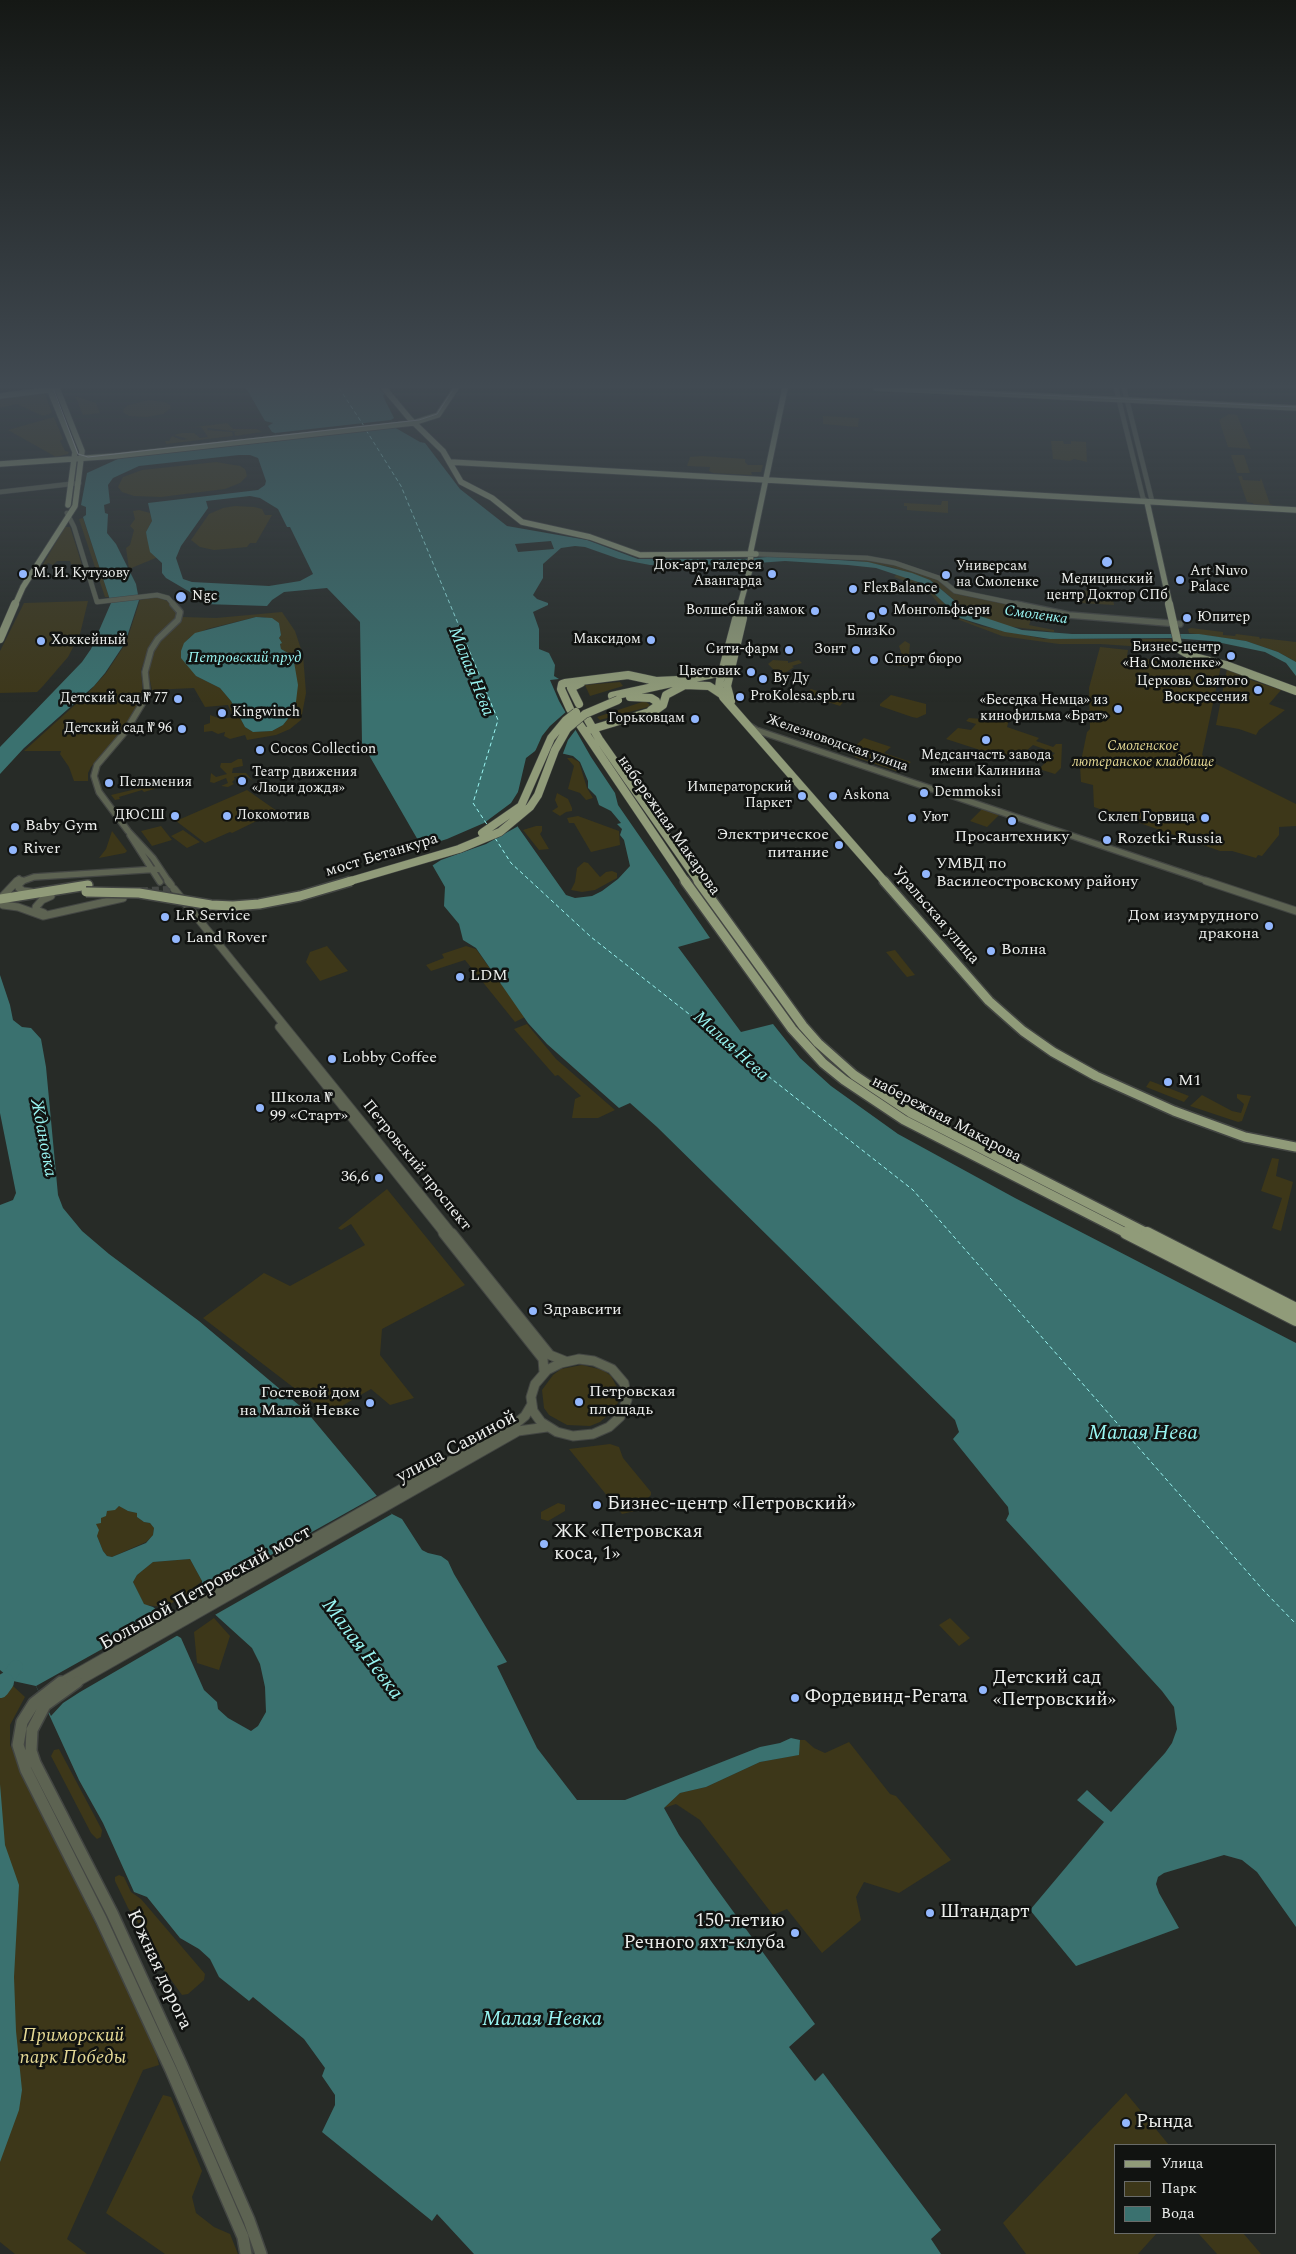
<!DOCTYPE html>
<html>
<head>
<meta charset="utf-8">
<style>
	body { margin:0 }
	#map { position:relative; width:1296px; height:2254px; overflow:hidden; background:#272b27; font-family:Spectral,serif }
	canvas { display:block }
	.legend { position:absolute; left:1114px; top:2144px; width:162px; height:90px; box-sizing:border-box; background:#111311; border:1px solid #696b69; margin:0; padding:6px 9px; list-style:none; font-size:15px; color:#edefed }
	.legend li { display:flex; align-items:center; gap:10px; height:25px }
	.legend b { width:25px; border:1px solid #696b69 }
</style>
</head>
<body>
<div id="map">
<canvas width="1296" height="2254"></canvas>
<ul class="legend">
<li><b style="height:6px;background:#909b79"></b>Улица</li>
<li><b style="height:14px;background:#3d3719"></b>Парк</li>
<li><b style="height:14px;background:#3a716f"></b>Вода</li>
</ul>
</div>
<script>
const context = document.querySelector('canvas').getContext('2d');
context.lineJoin = 'round';
function fillPath(path, color) {
  context.fillStyle = color;
  context.fill(path, 'evenodd');
}
function toPath(rows) {
  const path = new Path2D();
  for (const r of rows) {
    path.moveTo(r[0], r[1]);
    for (let i = 2; i < r.length; i += 2) path.lineTo(r[i], r[i + 1]);
  }
  return path;
}
function stroke(path, color, width, dash) {
  context.strokeStyle = color;
  context.lineWidth = width;
  context.lineCap = dash ? 'butt' : 'round';
  context.setLineDash(dash || []);
  context.stroke(path);
}
function write(font, color, halo, rows, align = 'center') {
  context.font = font + ' Spectral,serif';
  context.lineWidth = 5;
  context.setLineDash([]);
  context.textBaseline = 'middle';
  context.strokeStyle = halo;
  context.fillStyle = color;
  for (const [text, x, y, turn = 0] of rows) {
    context.save();
    context.translate(x, y);
    context.rotate((+turn || 0) * Math.PI / 180);
    context.textAlign = isNaN(turn) ? turn : align;
    if (halo) context.strokeText(text, 0, 0);
    context.fillText(text, 0, 0);
    context.restore();
  }
}
const green = toPath([
	[45,393,52,413,43,416,17,404,0,408,0,398],
	[75,396,96,403,100,413,83,415],
	[148,400,165,402,170,405,171,408,163,414,146,417,129,416,123,412,124,408,129,405],
	[1229,414,1237,415,1251,449,1228,447,1219,420],
	[823,416,859,418,858,427,823,424],
	[54,417,63,439,60,441,65,451,69,452,68,454,56,457,8,430],
	[227,423,233,429,257,429,262,432,235,436,234,432,239,432,208,428,207,430,232,432,233,436,166,444,165,441,169,441,172,436,182,440,188,439,174,435,182,433,194,433,200,438,208,437,201,427,188,428],
	[1051,441,1063,441,1064,444,1071,444,1071,441,1086,442,1087,462,1074,459,1070,461,1053,459],
	[1231,455,1244,455,1250,473,1237,473],
	[702,456,745,459,745,462,748,465,763,465,761,472,751,472,752,475,713,473,709,471,710,467,687,466,690,457],
	[216,462,240,466,245,469,247,476,240,483,225,489,161,497,134,496,122,492,118,487,123,477,142,470],
	[1238,476,1242,476,1243,480,1260,481,1261,478,1270,504,1276,506,1254,505,1253,503,1247,502],
	[942,501,948,501,948,513,907,510,907,506,904,506,904,503,941,505],
	[235,506,254,507,262,509,265,515,272,515,256,543,250,543,247,547,214,550,200,547,191,540,209,514,223,508],
	[139,510,150,513,152,521,146,532,152,554,158,557,129,569,126,548,130,545,134,530,130,526,135,519,133,511],
	[83,518,109,597,105,597,79,519],
	[65,527,70,527,82,565,71,564,70,561,57,561,53,565,48,563,46,565,42,566],
	[854,557,895,564,937,579,957,594,1051,613,1052,619,1032,617,1029,625,1054,630,1054,632,1006,626,981,617,969,612,930,580,891,567,853,560],
	[897,574,926,585,959,618,981,626,1044,639,1171,639,1174,649,1100,644,1059,644,1002,636,949,616,927,590,894,577],
	[1080,590,1112,592,1114,605,1081,603],
	[157,597,167,601,174,608,177,613,175,622,149,647,141,670,143,697,126,727,91,767,88,773,88,781,74,781,69,767,60,754,61,751,24,751,87,694,106,673,126,643,140,600],
	[88,601,80,634,68,657,43,686,37,692,0,693,0,651,24,603],
	[282,612,295,631,303,655,306,693,301,720,290,729,276,735,247,740,245,735,230,739,224,736,225,732,218,734,212,731,204,732,204,725,210,723,210,715,221,719,233,717,228,705,205,707,194,688,152,690,148,671,154,648,182,617,216,618],
	[256,617,264,617,279,623,281,635,279,638,281,649,293,656,295,710,283,725,272,731,253,732,245,727,231,701,220,688,196,676,181,651,189,638,207,629],
	[1191,628,1223,632,1223,635,1235,636,1236,634,1259,637,1260,639,1262,639,1261,638,1296,642,1296,662,1278,652,1246,641,1189,633,1188,629],
	[905,641,910,644,908,666,897,666,895,664,902,655,899,646],
	[1100,647,1128,650,1127,656,1169,662,1171,658,1221,666,1202,755,1212,762,1296,804,1296,826,1279,827,1279,835,1262,856,1258,855,1256,858,1232,851,1220,851,1094,807,1093,785,1081,782,1080,766,1087,732,1090,729,1089,688],
	[773,660,788,661,788,663,799,660,802,663,792,666,794,667,785,673,781,673,782,670,775,671,768,664],
	[1227,669,1249,676,1248,679,1281,690,1269,704,1285,710,1259,730,1256,735,1239,729,1216,725],
	[620,682,623,686,590,696,585,685],
	[811,689,845,700,840,706,804,694],
	[891,695,926,704,926,714,917,718,912,717,880,706,880,704],
	[645,701,650,705,648,707,600,720,597,717],
	[990,711,1010,716,1007,727,1039,738,1036,741,1053,747,1056,744,1062,744,1061,768,1055,774,1039,769,1055,753,1033,745,1024,753,1020,752,1011,760,946,739,958,728,971,730,976,724,966,721,969,718,983,719],
	[864,738,891,747,884,753,911,762,899,772,855,757,852,749],
	[567,758,572,758,579,762,587,788,593,798,586,800,580,793,568,789,574,766],
	[238,759,242,759,243,766,233,768,232,773,246,773,253,781,245,775,234,777,235,779,232,782,234,784,228,787,221,786,228,783,226,778,214,783,210,782,211,773,216,777,227,774,220,767,221,763,231,763],
	[178,779,181,783,178,782,144,792,142,790,119,797,120,799,115,800,111,795],
	[247,790,277,811,232,833,230,832,205,843,176,821],
	[557,793,568,799,572,808,572,811,566,812,560,816,552,811,558,807,555,800],
	[982,809,999,815,987,827,970,821],
	[578,816,619,831,620,845,591,852,574,823,569,823,567,818],
	[161,826,172,840,152,846,141,831],
	[536,826,542,826,542,831,540,834,549,849,539,850,523,830],
	[183,830,200,842,187,848,171,836],
	[112,831,127,851,125,853,99,858,106,849],
	[584,862,588,863,600,877,606,872,612,871,617,873,617,878,595,890,582,892,571,890,575,882,577,868],
	[327,946,348,971,320,981,306,962,310,952],
	[466,946,476,949,525,1017,515,1022,465,960,431,971,426,965,444,958,442,954],
	[895,950,915,975,907,977,886,952],
	[527,1024,556,1059,615,1110,598,1118,572,1118,575,1099,581,1096,558,1075,555,1076,514,1029],
	[1150,1081,1153,1082,1189,1096,1184,1102,1146,1087],
	[1237,1094,1251,1096,1242,1121,1238,1122,1190,1106,1202,1095,1232,1111,1241,1113,1244,1104,1237,1098],
	[1272,1158,1279,1159,1276,1176,1293,1182,1281,1231,1272,1228,1282,1198,1261,1191],
	[387,1189,465,1285,382,1329,380,1355,414,1398,390,1405,371,1389,328,1414,203,1318,264,1273,290,1286,365,1245,351,1224,341,1230,338,1228],
	[582,1365,603,1370,611,1376,619,1391,619,1400,615,1409,600,1422,590,1426,567,1425,549,1415,544,1408,542,1390,553,1375,561,1369],
	[610,1444,619,1447,623,1458,651,1492,651,1495,635,1511,622,1514,569,1449],
	[558,1503,565,1505,565,1511,548,1521,541,1519,541,1512],
	[120,1506,128,1511,138,1513,137,1517,144,1522,150,1523,154,1528,153,1535,146,1542,112,1557,107,1556,103,1551,97,1536,96,1524,107,1511],
	[190,1559,202,1581,186,1595,165,1607,144,1605,133,1582,137,1575,153,1562],
	[214,1618,230,1636,219,1670,197,1663,194,1632],
	[950,1618,970,1638,959,1646,939,1625],
	[0,1674,25,1697,10,1725,10,1745,155,2048,159,2065,143,2070,67,2239,87,2254,15,2254,0,2242],
	[800,1740,805,1740,814,1748,825,1753,849,1742,890,1794,896,1796,951,1860,899,1893,864,1882,856,1897,861,1920,822,1953,787,1909,773,1915,700,1820,676,1804,664,1808,680,1793,706,1787,760,1762,798,1755],
	[59,1749,102,1830,101,1837,97,1839,91,1833,51,1756,54,1750],
	[119,1875,124,1877,131,1892,141,1899,205,1974,204,1980,188,1994,182,1995,164,1970,158,1952,128,1908,115,1881,115,1877],
	[1126,2093,1169,2145,1115,2145,1115,2233,1157,2233,1138,2254,1026,2254,1003,2223],
	[163,2095,171,2097,202,2171,192,2197,196,2213,214,2227,230,2234,238,2254,165,2254,106,2213],
	[1198,2233,1243,2233,1261,2254,1217,2254]
]);
const water = toPath([
	[246,388,378,388,385,394,383,396,394,418,391,420,394,427,420,442,425,443,460,489,507,526,587,540,638,559,743,559,779,556,868,562,912,573,930,580,968,612,1022,630,1072,634,1199,634,1246,641,1278,652,1296,662,1296,676,1286,663,1265,652,1212,641,1171,638,1050,639,1005,632,960,618,924,584,876,568,848,565,785,561,743,564,650,565,619,559,585,547,575,546,561,548,543,564,543,578,533,595,537,599,548,603,548,605,533,612,539,629,539,649,549,653,555,665,554,676,559,679,550,680,559,701,591,757,615,793,618,805,710,938,678,947,741,1032,773,1024,800,1058,831,1086,898,1134,1015,1198,1296,1343,1296,1927,1257,1872,1242,1860,1224,1855,1164,1873,1158,1877,1156,1884,1159,1893,1179,1928,1076,1966,1030,1910,1104,1822,1077,1800,1087,1790,1111,1812,1165,1753,1172,1743,1177,1729,1174,1707,1162,1691,1006,1520,1009,1514,1008,1507,953,1439,959,1432,955,1420,657,1127,630,1103,619,1108,547,1044,528,1023,476,948,463,940,459,924,444,906,445,887,362,743,360,622,327,588,284,592,272,600,267,606,204,604,195,595,166,578,162,573,162,563,150,552,147,538,146,532,152,521,148,503,258,490,265,485,266,481,258,458,250,455,239,455,139,466,113,478,108,485,110,503,104,505,105,513,108,514,107,533,116,544,136,584,139,600,125,643,105,673,94,686,24,748,0,774,0,747,82,662,91,649,111,603,83,517,86,515,86,507,81,505,87,473,120,458,278,441,275,433,272,432,268,426,273,423,265,421],
	[250,496,260,498,278,509,287,527,290,527,313,574,300,581,269,586,192,582,183,579,176,558,181,546,208,508,206,501],
	[539,748,573,756,580,762,588,781,588,788,596,796,599,805,611,811,621,823,617,824,622,829,620,835,624,840,630,866,618,879,602,891,592,896,575,898,566,895,518,827,518,792,526,758],
	[256,617,272,618,279,623,281,635,279,638,282,643,280,644,281,649,293,656,298,685,295,710,283,725,272,731,253,732,245,727,231,701,220,688,196,676,181,658,181,651,184,643,195,633],
	[0,975,10,1005,13,1020,22,1027,31,1028,41,1039,46,1067,58,1195,63,1208,82,1231,109,1254,199,1321,306,1411,392,1514,402,1519,422,1550,428,1553,441,1556,448,1561,454,1574,507,1662,497,1666,537,1748,577,1800,625,1800,760,1747,780,1743,791,1738,800,1740,799,1755,760,1762,706,1787,680,1793,664,1808,679,1835,711,1881,815,2024,789,2047,815,2081,823,2073,941,2230,931,2239,941,2254,474,2254,437,2214,432,2221,322,2132,335,2105,335,2095,322,2076,325,2068,304,2039,253,1997,249,2001,219,1977,210,1959,199,1949,180,1938,147,1897,134,1892,103,1823,79,1780,36,1686,13,1681,0,1670,0,1205,13,1200,16,1193,0,1113],
	[119,1506,128,1511,137,1513,137,1517,144,1522,150,1523,154,1528,153,1535,146,1543,112,1557,107,1556,103,1551,97,1536,99,1530,96,1524,101,1523,101,1518,106,1516,107,1511,115,1510],
	[190,1559,202,1581,209,1609,252,1648,260,1664,265,1687,266,1712,258,1726,251,1731,228,1718,218,1709,217,1702,204,1690,181,1638,164,1628,159,1612,153,1607,144,1604,133,1582,137,1575,153,1562],
	[0,1784,5,1845,19,1885,14,1977,16,2031,22,2090,19,2110,0,2162]
]);
const pier = toPath([
	[391,420,394,427,278,440,275,433],
	[551,541,554,549,518,552,515,544],
	[567,711,577,728,568,740,562,756,540,751,533,756,542,736,550,726],
	[523,784,521,792,522,824,486,844,441,860,430,867,418,845,428,845,447,839,484,823,511,803],
	[378,1495,392,1514,213,1616,207,1610,203,1593],
	[163,1615,166,1626,180,1634,80,1692,63,1703,51,1716,36,1686]
]);
const riverFar1 = toPath([
	[4,1683,16,1667]
]);
const river = toPath([
	[0,1689,5,1682]
]);
const ferry = toPath([
	[339,388,364,426],
	[366,430,401,486,498,720,473,803,488,826],
	[495,838,511,863,591,937,913,1190,1264,1591,1296,1624]
]);
const minorTunnel = toPath([
	[141,891,174,889]
]);
const minorFar4 = toPath([
	[1116,388,1143,498,1147,502],
	[1124,388,1152,501],
	[0,492,79,483],
	[67,513,74,527,97,602,157,595,168,598,174,605],
	[756,554,867,558,895,563,939,578,955,591,1022,605]
]);
const minorFar3 = toPath([
	[1016,604,1069,615,1180,624],
	[748,725,756,730,1210,882],
	[130,835,160,882],
	[16,882,19,879],
	[20,882,34,877,159,869],
	[169,882,153,858,128,831,99,792,94,776,97,765,125,732,145,699,147,691,145,672,151,650,158,639,178,620,180,612,173,604]
]);
const minorFar2 = toPath([
	[22,881,18,885,19,888,23,891,31,892],
	[168,881,171,885],
	[1206,881,1296,911],
	[174,889,453,1234],
	[0,899,17,881],
	[3,905,18,907,43,916,123,898],
	[44,913,36,910,36,907,42,900,51,896],
	[279,1027,444,1234]
]);
const minorFar1 = toPath([
	[443,1233,543,1359,544,1372],
	[452,1233,550,1355,565,1361],
	[579,1359,594,1361,612,1369,624,1383,627,1400,620,1417,609,1427,593,1434,573,1436,557,1432,541,1422,533,1411,531,1397,535,1384,547,1370,561,1363,579,1359],
	[60,1683,514,1425,525,1416,532,1404],
	[75,1683,518,1431,547,1427]
]);
const minor = toPath([
	[61,1682,34,1703,22,1722,18,1745,26,1770,101,1919,171,2070,243,2237,246,2254],
	[77,1682,45,1705,32,1730,31,1751,35,1763,112,1913,181,2064,249,2220,261,2254]
]);
const majorFar3 = toPath([
	[49,388,75,452,68,505],
	[384,388,410,419,443,451,461,482,492,498,522,522,590,537,640,555,756,554],
	[876,388,1296,408],
	[0,396,56,389],
	[450,462,1296,510],
	[0,464,115,456,413,423,438,415,456,388],
	[1147,502,1170,605],
	[15,605,23,587,75,506,82,451,57,388],
	[740,605,750,569,751,550,785,388]
]);
const majorFar2 = toPath([
	[740,604,720,680,719,688,723,697,885,882],
	[1169,604,1179,649,1191,656,1226,665,1296,691],
	[0,639,15,604],
	[685,685,709,686,721,694],
	[612,696,722,672,725,674],
	[630,697,651,698,656,701,657,706,651,710],
	[731,701,727,686,743,618],
	[579,704,571,688,581,683],
	[570,709,561,689,562,684,565,683,628,675,656,681,679,680],
	[588,720,599,739,699,882],
	[580,725,686,882],
	[589,730,656,710,663,705,666,695,683,686]
]);
const majorFar1 = toPath([
	[685,881,792,1029,823,1063,844,1080,904,1120,1128,1234],
	[698,881,803,1026,818,1043,854,1075,911,1113,1149,1234],
	[884,881,989,1001,1023,1031,1053,1052,1096,1076,1174,1111,1245,1137,1296,1147],
	[0,899,88,885]
]);
const major = toPath([
	[1126,1233,1296,1320],
	[1147,1233,1296,1309]
]);
const tram = toPath([
	[53,388,78,454,88,457,419,420,437,414,454,388],
	[893,388,1296,407]
]);
const majorBridgeFar1 = toPath([
	[482,833,521,806,551,738,566,720,576,712],
	[347,882,459,849,500,832,530,807,538,795,555,750,567,729,585,714,618,700]
]);
const majorBridge = toPath([
	[86,892,139,893,211,905,233,906,259,904,300,896,351,881]
]);
const markers = [
	[1107,562,6,"#93b7fd"],
	[23,574,5,"#93b7fd"],
	[772,574,5,"#93b7fd"],
	[946,575,5,"#93b7fd"],
	[1180,580,5,"#93b7fd"],
	[853,589,5,"#93b7fd"],
	[181,597,6,"#93b7fd"],
	[815,611,5,"#93b7fd"],
	[883,611,5,"#93b7fd"],
	[871,616,5,"#93b7fd"],
	[1187,618,5,"#93b7fd"],
	[651,640,5,"#93b7fd"],
	[41,641,5,"#93b7fd"],
	[789,650,5,"#93b7fd"],
	[856,650,5,"#93b7fd"],
	[1231,656,5,"#93b7fd"],
	[874,660,5,"#93b7fd"],
	[751,672,5,"#93b7fd"],
	[763,679,5,"#93b7fd"],
	[1258,690,5,"#93b7fd"],
	[740,697,5,"#93b7fd"],
	[178,699,5,"#93b7fd"],
	[1118,709,5,"#93b7fd"],
	[222,713,5,"#93b7fd"],
	[695,719,5,"#93b7fd"],
	[182,729,5,"#93b7fd"],
	[986,740,5,"#93b7fd"],
	[260,750,5,"#93b7fd"],
	[242,781,5,"#93b7fd"],
	[109,783,5,"#93b7fd"],
	[924,793,5,"#93b7fd"],
	[802,796,5,"#93b7fd"],
	[833,796,5,"#93b7fd"],
	[175,816,5,"#93b7fd"],
	[227,816,5,"#93b7fd"],
	[912,818,5,"#93b7fd"],
	[1205,818,5,"#93b7fd"],
	[1012,821,5,"#93b7fd"],
	[15,827,5,"#93b7fd"],
	[1107,840,5,"#93b7fd"],
	[839,845,5,"#93b7fd"],
	[13,850,5,"#93b7fd"],
	[926,874,5,"#93b7fd"],
	[165,917,5,"#93b7fd"],
	[1269,926,5,"#93b7fd"],
	[176,939,5,"#93b7fd"],
	[991,951,5,"#93b7fd"],
	[460,977,5,"#93b7fd"],
	[332,1059,5,"#93b7fd"],
	[1168,1082,5,"#93b7fd"],
	[260,1108,5,"#93b7fd"],
	[379,1178,5,"#93b7fd"],
	[533,1311,5,"#93b7fd"],
	[579,1402,5,"#93b7fd"],
	[370,1403,5,"#93b7fd"],
	[597,1505,5,"#93b7fd"],
	[544,1544,5,"#93b7fd"],
	[983,1690,5,"#93b7fd"],
	[795,1698,5,"#93b7fd"],
	[930,1913,5,"#93b7fd"],
	[795,1933,5,"#93b7fd"],
	[1126,2123,5,"#93b7fd"]
];
const farPoinames = [
	["Док-арт, галерея",762,566,"right"],
	["Авангарда",762,582,"right"],
	["Универсам",956,567],
	["на Смоленке",956,583],
	["Art Nuvo",1190,572],
	["Palace",1190,588],
	["М. И. Кутузову",33,574],
	["Медицинский",1107,580,"center"],
	["центр Доктор СПб",1107,596,"center"],
	["FlexBalance",863,589],
	["Ngc",192,597],
	["Волшебный замок",805,611,"right"],
	["Монгольфьери",893,611],
	["Юпитер",1197,618],
	["БлизКо",871,632,"center"],
	["Максидом",641,640,"right"],
	["Хоккейный",51,641],
	["Бизнес-центр",1221,648,"right"],
	["«На Смоленке»",1221,664,"right"],
	["Сити-фарм",779,650,"right"],
	["Зонт",846,650,"right"],
	["Спорт бюро",884,660],
	["Цветовик",741,672,"right"],
	["Ву Ду",773,679],
	["Церковь Святого",1248,682,"right"],
	["Воскресения",1248,698,"right"],
	["ProKolesa.spb.ru",750,697],
	["Детский сад № 77",168,699,"right"],
	["«Беседка Немца» из",1108,701,"right"],
	["кинофильма «Брат»",1108,717,"right"],
	["Kingwinch",232,713],
	["Горьковцам",685,719,"right"],
	["Детский сад № 96",172,729,"right"],
	["Cocos Collection",270,750],
	["Медсанчасть завода",986,756,"center"],
	["имени Калинина",986,772,"center"],
	["Театр движения",252,773],
	["«Люди дождя»",252,789],
	["Пельмения",119,783],
	["Императорский",792,788,"right"],
	["Паркет",792,804,"right"],
	["Demmoksi",934,793],
	["Askona",843,796],
	["ДЮСШ",165,816,"right"],
	["Локомотив",237,816],
	["Уют",922,818],
	["Склеп Горвица",1195,818,"right"]
];
const farStreetnames = [
	["Железноводская улица",837,744,19]
];
const farParknames = [
	["Смоленское",1143,747],
	["лютеранское кладбище",1143,763]
];
const farWaternames = [
	["Смоленка",1036,616,8],
	["Петровский пруд",245,659]
];
const streetNames = [
	["набережная Макарова",668,826,55],
	["мост Бетанкура",382,856,-17],
	["Уральская улица",935,916,49],
	["набережная Макарова",946,1120,28],
	["Петровский проспект",416,1166,51]
];
const poiNames = [
	["Baby Gym",25,827],
	["Электрическое",829,836,"right"],
	["питание",829,854,"right"],
	["Просантехнику",1012,838,"center"],
	["Rozetki-Russia",1117,840],
	["River",23,850],
	["УМВД по",936,865],
	["Василеостровскому району",936,883],
	["LR Service",175,917],
	["Дом изумрудного",1259,917,"right"],
	["дракона",1259,935,"right"],
	["Land Rover",186,939],
	["Волна",1001,951],
	["LDM",470,977],
	["Lobby Coffee",342,1059],
	["М1",1178,1082],
	["Школа №",270,1099],
	["99 «Старт»",270,1117],
	["36,6",369,1178,"right"],
	["Здравсити",543,1311],
	["Петровская",589,1393],
	["площадь",589,1411],
	["Гостевой дом",360,1394,"right"],
	["на Малой Невке",360,1412,"right"]
];
const waterNames = [
	["Малая Нева",470,672,68],
	["Малая Нева",730,1047,42],
	["Ждановка",42,1138,79]
];
const nearStreetnames = [
	["улица Савиной",457,1448,-28],
	["Большой Петровский мост",206,1589,-29],
	["Южная дорога",158,1970,65]
];
const nearPoinames = [
	["Бизнес-центр «Петровский»",607,1505],
	["ЖК «Петровская",554,1533],
	["коса, 1»",554,1555],
	["Детский сад",993,1679],
	["«Петровский»",993,1701],
	["Фордевинд-Регата",805,1698],
	["Штандарт",940,1913],
	["150-летию",785,1922,"right"],
	["Речного яхт-клуба",785,1944,"right"],
	["Рында",1136,2123]
];
const nearParknames = [
	["Приморский",73,2037],
	["парк Победы",73,2059]
];
const nearWaternames = [
	["Малая Нева",1143,1435],
	["Малая Невка",361,1650,53],
	["Малая Невка",542,2021]
];
fillPath(green, '#3d3719');
fillPath(water, '#3a716f');
fillPath(pier, '#272b27');
stroke(riverFar1, '#3a716f', 14);
stroke(river, '#3a716f', 18);
stroke(ferry, '#99f5f2', 1, [4, 3]);
stroke(minorTunnel, '#454845', 7, [7, 4]);
stroke(minorFar4, '#434643', 5.5);
stroke(minorFar3, '#434643', 8);
stroke(minorFar2, '#434643', 9);
stroke(minorFar1, '#434643', 11);
stroke(minor, '#434643', 14);
stroke(majorFar3, '#434643', 7);
stroke(majorFar2, '#434643', 9);
stroke(majorFar1, '#434643', 12);
stroke(major, '#434643', 14);
stroke(minorFar4, '#5d6352', 4.5);
stroke(minorFar3, '#5d6352', 5.5);
stroke(minorFar2, '#5d6352', 7);
stroke(minorFar1, '#5d6352', 9);
stroke(minor, '#5d6352', 11);
stroke(majorFar3, '#909b79', 5.5);
stroke(majorFar2, '#909b79', 8);
stroke(majorFar1, '#909b79', 9);
stroke(major, '#909b79', 12);
stroke(tram, '#d6d8d6', 1);
stroke(majorBridgeFar1, '#434643', 9, []);
stroke(majorBridge, '#434643', 12, []);
stroke(majorBridgeFar1, '#909b79', 8);
stroke(majorBridge, '#909b79', 9);
const sky = context.createLinearGradient(0, 0, 0, 703);
sky.addColorStop(0, '#151815');
sky.addColorStop(0.55, '#414a52');
sky.addColorStop(1, '#414a5200');
context.fillStyle = sky;
context.fillRect(0, 0, 1296, 703);
for (const [x, y, r, color] of markers) {
  const dot = new Path2D();
  dot.arc(x, y, r, 0, 2 * Math.PI);
  context.fillStyle = color;
  context.fill(dot);
  stroke(dot, '#111311', 2);
}
write('14px', '#edefed', '#111311', farPoinames, 'left');
write('14px', '#edefed', '#111311', farStreetnames);
write('italic 14px', '#e5d995', '#111311', farParknames);
write('italic 15px', '#99f5f2', '#111311', farWaternames);
write('16px', '#edefed', '#111311', streetNames);
write('16px', '#edefed', '#111311', poiNames, 'left');
write('italic 18px', '#99f5f2', '#111311', waterNames);
write('19px', '#edefed', '#111311', nearStreetnames);
write('19px', '#edefed', '#111311', nearPoinames, 'left');
write('italic 19px', '#e5d995', '#111311', nearParknames);
write('italic 21px', '#99f5f2', '#111311', nearWaternames);
</script>
</body>
</html>
